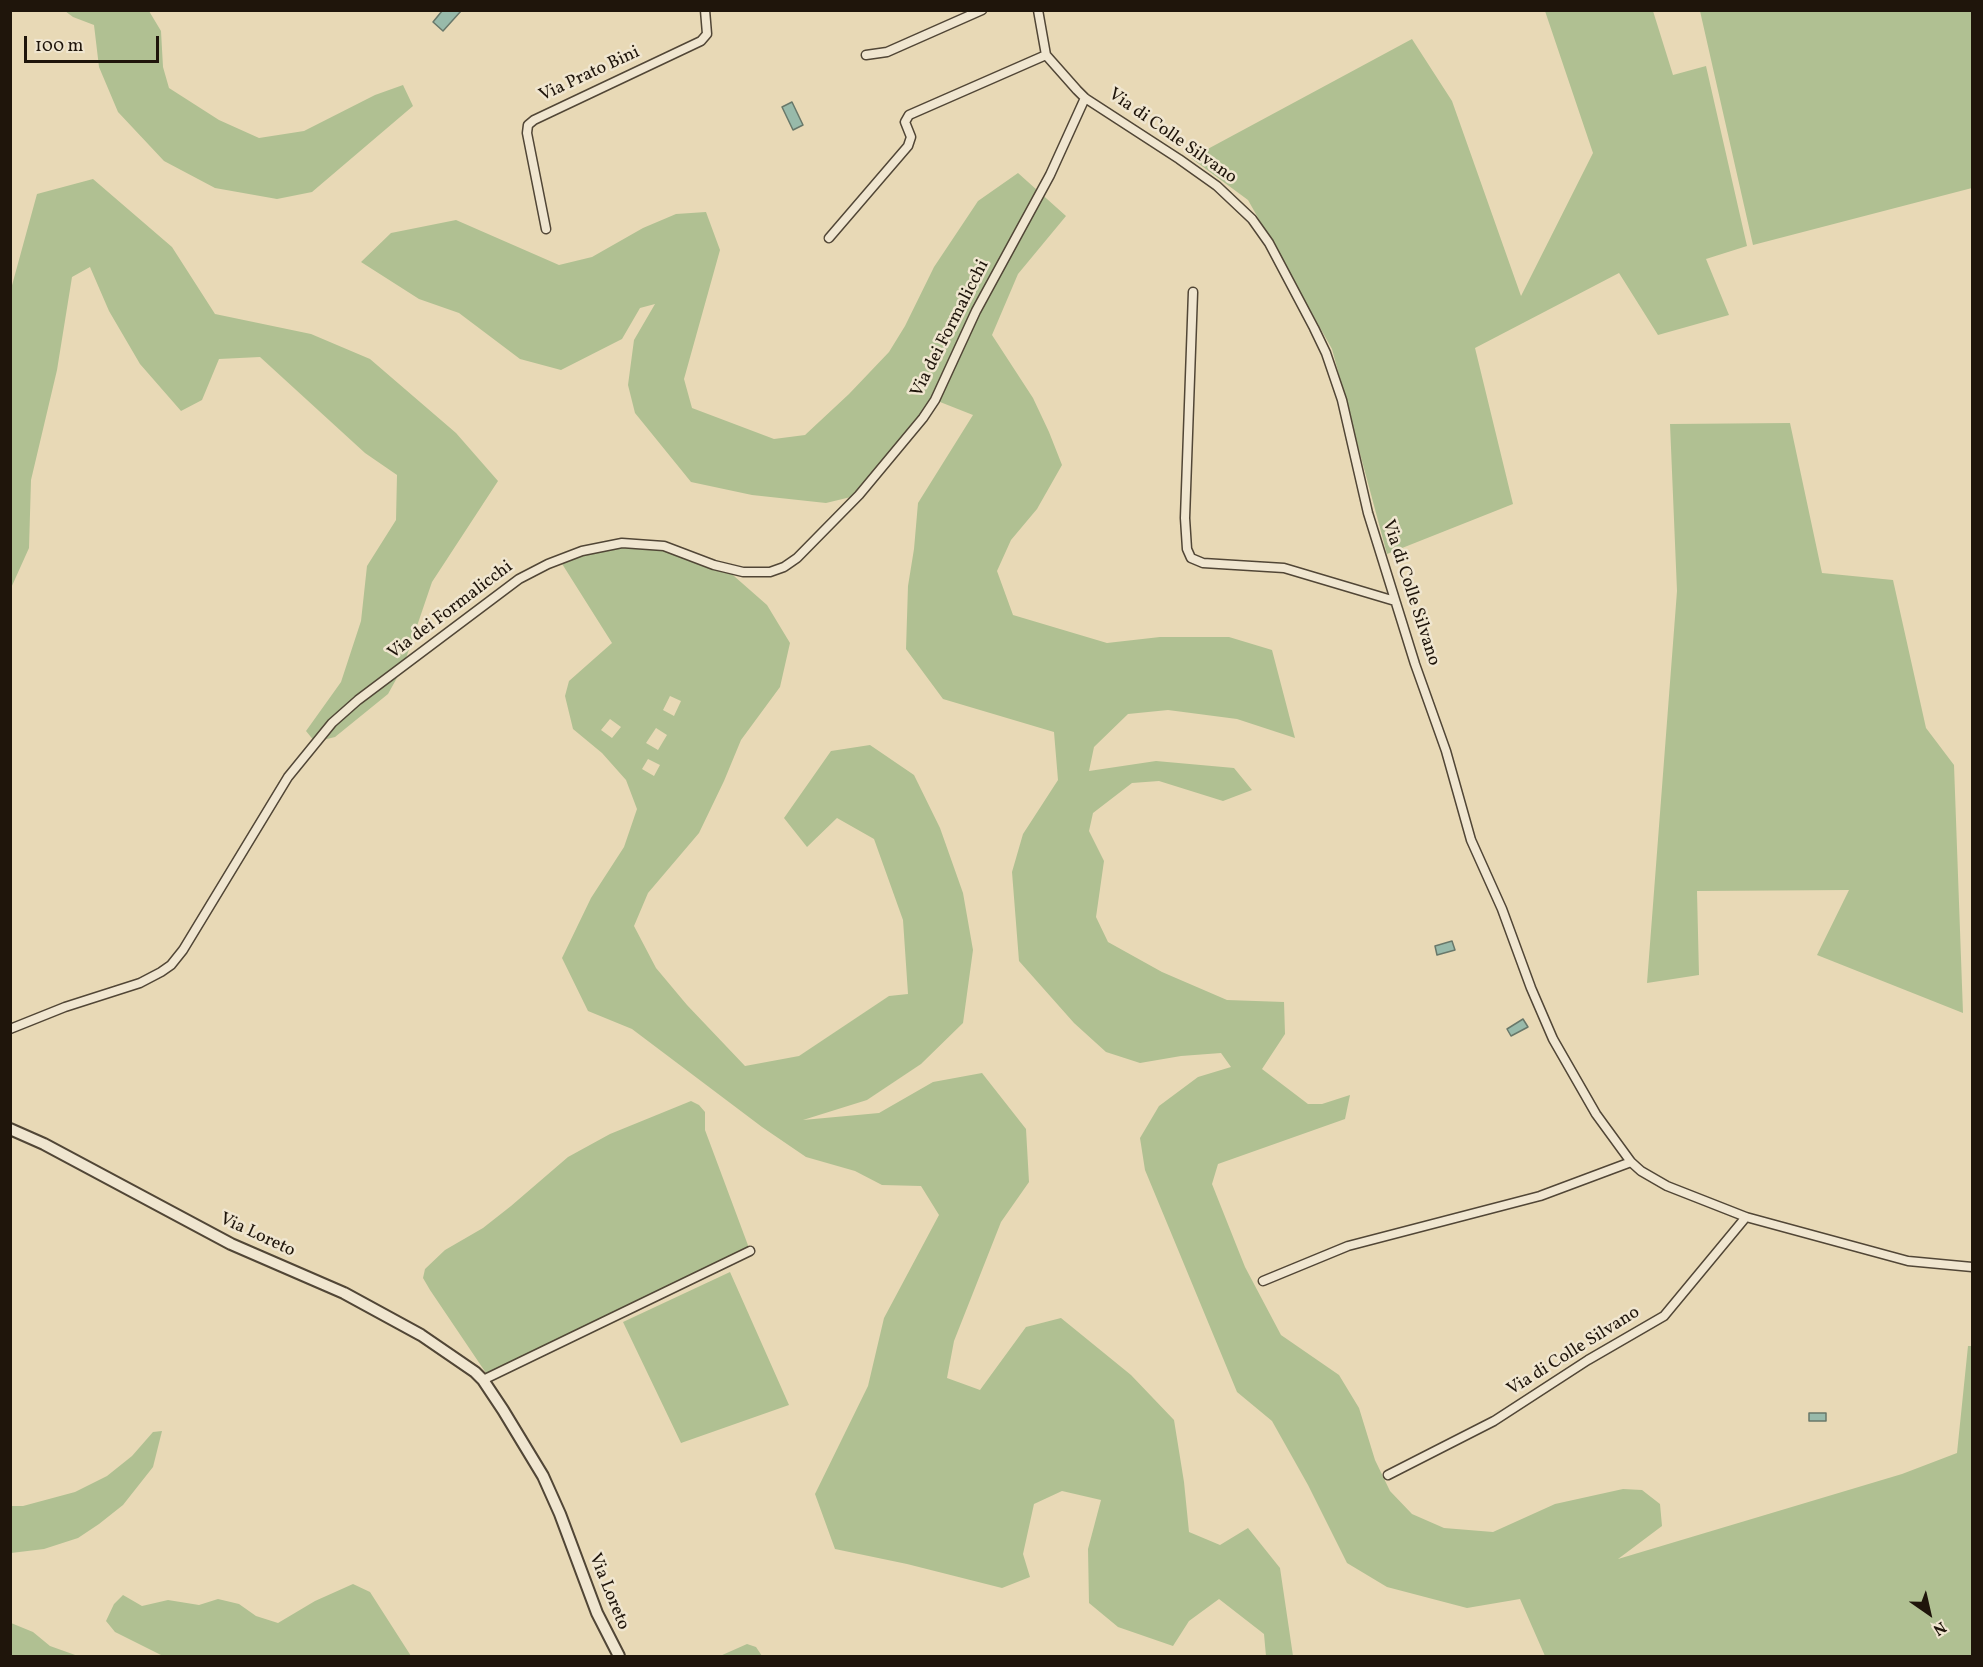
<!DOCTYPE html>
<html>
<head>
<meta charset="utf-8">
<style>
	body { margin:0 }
	#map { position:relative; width:1983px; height:1667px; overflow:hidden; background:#e8d9b6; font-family:Vollkorn,serif }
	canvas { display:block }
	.frame { position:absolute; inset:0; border:12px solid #1f150b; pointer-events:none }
	.north { position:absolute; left:1899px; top:1583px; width:60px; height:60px; -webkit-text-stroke:4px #f0e6d0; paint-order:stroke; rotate:146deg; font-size:16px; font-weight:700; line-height:24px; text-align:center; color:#1f150b }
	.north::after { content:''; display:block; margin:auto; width:21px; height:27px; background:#1f150b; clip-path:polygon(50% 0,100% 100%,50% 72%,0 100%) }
	.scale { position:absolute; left:24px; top:36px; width:135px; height:27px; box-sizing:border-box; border:3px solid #1f150b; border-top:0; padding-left:8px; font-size:18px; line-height:21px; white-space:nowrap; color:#1f150b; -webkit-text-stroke:4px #f0e6d0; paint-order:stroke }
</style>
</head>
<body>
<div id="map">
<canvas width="1983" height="1667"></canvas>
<div class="frame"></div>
<div class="north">N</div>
<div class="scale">100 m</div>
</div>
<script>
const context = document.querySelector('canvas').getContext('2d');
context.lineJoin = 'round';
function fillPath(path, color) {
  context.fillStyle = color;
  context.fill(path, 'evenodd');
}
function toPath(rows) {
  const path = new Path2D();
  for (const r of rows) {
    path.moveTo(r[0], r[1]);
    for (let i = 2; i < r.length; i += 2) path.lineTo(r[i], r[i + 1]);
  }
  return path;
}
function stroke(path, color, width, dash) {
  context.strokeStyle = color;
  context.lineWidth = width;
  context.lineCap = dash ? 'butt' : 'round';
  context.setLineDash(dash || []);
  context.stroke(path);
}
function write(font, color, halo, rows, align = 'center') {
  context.font = font + ' Vollkorn,serif';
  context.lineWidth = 5;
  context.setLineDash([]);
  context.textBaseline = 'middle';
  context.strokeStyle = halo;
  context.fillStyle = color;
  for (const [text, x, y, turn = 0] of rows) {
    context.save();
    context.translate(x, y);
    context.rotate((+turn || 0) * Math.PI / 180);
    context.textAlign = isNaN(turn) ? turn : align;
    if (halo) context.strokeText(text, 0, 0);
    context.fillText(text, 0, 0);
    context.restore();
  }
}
const green = toPath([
	[65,11,149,11,161,31,163,67,169,88,219,120,259,138,304,131,375,95,403,85,413,106,312,192,277,199,215,188,164,161,118,112,99,67,94,25,73,17],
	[1545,11,1653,11,1673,75,1706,66,1747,246,1706,259,1729,315,1658,335,1619,273,1475,348,1513,504,1387,554,1332,349,1248,200,1191,158,1412,39,1452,101,1521,296,1593,153],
	[1700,11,1972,11,1972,188,1753,245],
	[1018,173,1066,216,1018,274,992,335,1033,398,1049,432,1062,465,1037,509,1011,540,997,571,1013,615,1107,643,1160,637,1229,637,1272,650,1295,738,1237,719,1168,710,1128,714,1094,747,1089,771,1156,761,1234,768,1252,790,1223,801,1159,781,1132,783,1093,813,1089,831,1104,861,1096,917,1108,942,1162,972,1227,1000,1284,1002,1285,1034,1262,1069,1308,1104,1322,1104,1350,1095,1345,1119,1218,1164,1212,1184,1245,1267,1281,1335,1339,1375,1359,1408,1375,1460,1390,1491,1412,1514,1444,1528,1493,1532,1555,1504,1623,1489,1642,1490,1660,1504,1662,1526,1618,1559,1902,1474,1957,1453,1968,1346,1972,1346,1972,1656,1545,1656,1520,1599,1467,1608,1387,1587,1347,1563,1308,1485,1272,1421,1237,1392,1145,1170,1140,1138,1159,1106,1198,1077,1231,1067,1221,1053,1181,1056,1140,1063,1106,1052,1074,1023,1019,961,1012,872,1023,834,1058,780,1054,732,943,699,906,649,908,586,914,549,918,503,973,415,935,400,859,495,826,503,752,495,691,482,635,413,628,385,634,340,655,304,640,308,622,339,561,370,520,359,459,313,419,299,361,262,391,233,456,220,559,265,592,257,643,228,676,214,706,212,720,250,684,379,692,408,774,439,805,435,849,394,889,352,905,326,934,267,978,201],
	[93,179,172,247,215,314,311,334,370,359,456,433,498,481,432,582,403,667,388,694,335,737,315,742,306,731,341,682,361,621,367,566,396,520,397,475,365,453,260,357,219,359,202,400,181,411,140,364,109,311,90,267,72,277,57,370,31,480,29,548,11,588,11,289,37,194],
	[1790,423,1822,573,1893,580,1926,728,1954,765,1963,1013,1817,955,1849,890,1697,891,1699,975,1647,983,1677,591,1670,424],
	[653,544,726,569,767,605,790,643,780,687,741,740,724,781,699,833,648,893,634,926,656,968,687,1005,745,1066,799,1056,889,996,908,994,903,920,874,839,837,818,807,847,784,818,831,751,870,745,914,775,940,828,963,893,973,950,963,1023,921,1064,867,1100,803,1120,879,1113,933,1082,982,1073,1026,1129,1029,1182,1001,1222,954,1341,947,1378,980,1390,1026,1327,1061,1318,1131,1375,1174,1420,1184,1482,1189,1532,1220,1545,1248,1528,1280,1568,1293,1656,1266,1656,1264,1634,1219,1599,1189,1621,1173,1646,1118,1627,1089,1603,1088,1549,1101,1500,1062,1491,1034,1504,1023,1554,1030,1577,1002,1588,907,1564,835,1549,815,1494,868,1386,884,1318,939,1215,921,1186,882,1185,855,1171,806,1157,762,1127,632,1029,588,1011,562,958,591,898,624,847,637,809,626,780,602,753,573,729,565,696,569,681,612,643,559,559,582,551],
	[670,696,681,701,674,716,663,710],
	[610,719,621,727,612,738,601,730],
	[656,728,667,735,658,750,646,743],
	[648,759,660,765,654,776,642,769],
	[691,1101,699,1105,705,1112,705,1130,749,1248,489,1374,486,1373,430,1290,423,1278,425,1269,445,1250,483,1228,511,1206,568,1157,610,1134],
	[730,1272,789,1405,681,1443,623,1322],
	[162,1431,153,1467,123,1505,99,1524,78,1538,44,1549,11,1553,11,1506,23,1506,75,1492,107,1476,132,1456,153,1432],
	[353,1584,370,1592,411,1656,163,1656,115,1632,106,1621,114,1604,123,1595,142,1606,168,1600,199,1605,218,1599,239,1604,256,1616,278,1623,315,1601],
	[11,1623,33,1632,50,1646,78,1656,11,1656],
	[747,1644,756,1647,762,1656,720,1656]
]);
const water = toPath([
	[442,11,461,11,443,31,433,22,442,11],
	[792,102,803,125,793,130,782,107,792,102],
	[1452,941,1455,950,1437,955,1435,946,1452,941],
	[1523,1019,1528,1027,1511,1036,1507,1029,1523,1019],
	[1809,1413,1826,1413,1826,1421,1809,1421,1809,1413]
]);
const minor = toPath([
	[1038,10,1046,55,1077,90,1085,98,1179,159,1217,186,1252,219,1269,243,1314,328,1326,353,1342,400,1368,513,1415,664,1446,751,1471,840,1502,909,1531,988,1553,1039,1596,1114,1631,1162,1641,1171,1667,1186,1746,1217,1908,1261,1972,1267],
	[866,55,887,52,982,10],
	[546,229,527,133,528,125,534,120,701,41,707,34,705,10],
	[829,238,908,146,911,137,905,122,909,115,1046,55],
	[1193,292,1185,518,1187,549,1191,558,1203,563,1284,568,1395,601],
	[10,1029,65,1007,140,983,161,972,171,965,183,950,288,777,332,723,358,700,519,579,548,564,582,551,622,543,664,546,714,565,743,572,770,572,784,567,797,558,859,495,923,418,935,400,976,311,1050,175,1085,98],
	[1263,1281,1348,1246,1540,1196,1631,1162],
	[483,1380,750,1251],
	[1388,1475,1494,1421,1588,1360,1664,1316,1746,1217]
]);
const tertiary = toPath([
	[10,1129,44,1144,231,1244,344,1293,421,1335,475,1372,483,1380,503,1410,543,1476,560,1514,597,1613,619,1656]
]);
const streetNames = [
	["Via Prato Bini",590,75,-25],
	["Via di Colle Silvano",1172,137,35],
	["Via dei Formalicchi",951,329,-63],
	["Via di Colle Silvano",1410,593,72],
	["Via dei Formalicchi",451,611,-37],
	["Via Loreto",257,1236,25],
	["Via di Colle Silvano",1574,1352,-32],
	["Via Loreto",608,1592,68]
];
fillPath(green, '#b0c092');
fillPath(water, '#98baaa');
stroke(water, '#68786a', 1.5);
stroke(minor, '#514636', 11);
stroke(tertiary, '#514636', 14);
stroke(minor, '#f0e6d0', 8);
stroke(tertiary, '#f0e6d0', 10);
write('18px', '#1f150b', '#f0e6d0', streetNames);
</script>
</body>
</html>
